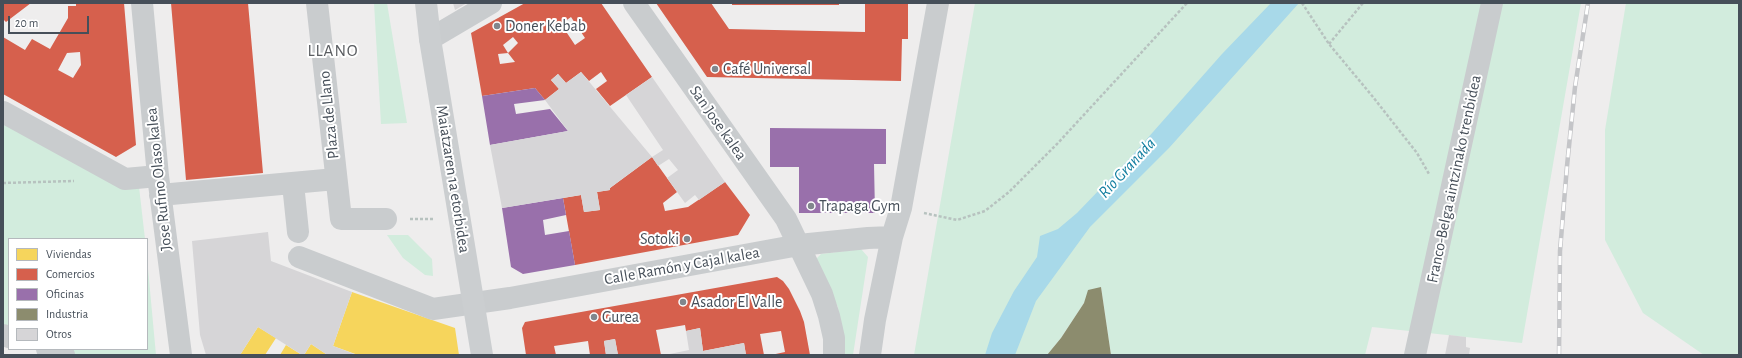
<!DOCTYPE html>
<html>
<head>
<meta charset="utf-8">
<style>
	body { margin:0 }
	#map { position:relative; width:1742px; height:358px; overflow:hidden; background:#eeeded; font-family:"Alegreya Sans",sans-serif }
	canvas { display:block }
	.frame { position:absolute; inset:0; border:4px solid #464f59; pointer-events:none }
	.legend { position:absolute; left:8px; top:238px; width:140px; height:112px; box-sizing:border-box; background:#fff; border:1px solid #b5b9bd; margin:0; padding:5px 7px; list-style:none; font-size:12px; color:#464f59 }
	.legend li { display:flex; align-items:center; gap:8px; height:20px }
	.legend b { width:20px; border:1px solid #b5b9bd }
	.scale { position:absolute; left:8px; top:16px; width:81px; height:18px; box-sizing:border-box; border:2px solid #464f59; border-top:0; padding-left:5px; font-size:12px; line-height:14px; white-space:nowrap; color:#464f59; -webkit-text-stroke:3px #fff; paint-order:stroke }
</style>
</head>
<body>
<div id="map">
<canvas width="1742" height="358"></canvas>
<div class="frame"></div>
<ul class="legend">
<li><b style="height:11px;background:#f6d55c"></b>Viviendas</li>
<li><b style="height:11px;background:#d6604d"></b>Comercios</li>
<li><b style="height:11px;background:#9970ab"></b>Oficinas</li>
<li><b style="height:11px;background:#8c8c6e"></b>Industria</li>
<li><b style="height:11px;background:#d6d5d7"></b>Otros</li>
</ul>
<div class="scale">20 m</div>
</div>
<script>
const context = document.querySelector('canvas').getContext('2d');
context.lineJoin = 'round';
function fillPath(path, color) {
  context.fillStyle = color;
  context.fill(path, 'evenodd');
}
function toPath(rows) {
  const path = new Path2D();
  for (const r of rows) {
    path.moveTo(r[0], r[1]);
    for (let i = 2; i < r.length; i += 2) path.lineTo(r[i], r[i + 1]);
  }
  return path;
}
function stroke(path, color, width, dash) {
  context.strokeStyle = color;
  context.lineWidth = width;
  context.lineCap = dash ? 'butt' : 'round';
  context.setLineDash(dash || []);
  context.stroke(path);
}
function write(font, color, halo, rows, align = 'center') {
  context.font = font + ' "Alegreya Sans",sans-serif';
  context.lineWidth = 4;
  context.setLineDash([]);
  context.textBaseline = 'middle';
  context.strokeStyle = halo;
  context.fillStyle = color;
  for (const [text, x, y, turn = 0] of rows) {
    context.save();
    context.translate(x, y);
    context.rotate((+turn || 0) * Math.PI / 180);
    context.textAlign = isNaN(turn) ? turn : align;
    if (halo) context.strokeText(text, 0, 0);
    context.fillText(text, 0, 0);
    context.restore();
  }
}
const green = toPath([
	[374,3,387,3,407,123,381,124],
	[975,3,1581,3,1522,343,1372,327,1365,355,1111,355,1101,287,1084,303,1061,338,1047,355,914,355],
	[1626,3,1739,3,1739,355,1704,355,1643,313,1605,240,1605,130],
	[3,112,138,178,145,239,9,239,9,331,3,329],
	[387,235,408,235,432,259,433,276,425,275,403,258],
	[861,249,868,257,853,355,841,355,838,307,814,261,821,254],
	[147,258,156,355,78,355,60,349,147,349]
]);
const water = toPath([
	[1271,3,1299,3,1169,148,1090,227,1036,301,1015,355,985,355,992,333,1014,291,1037,257,1040,236,1058,229,1077,213,1130,158,1222,54]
]);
const homes = toPath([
	[352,292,455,328,459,355,358,355,333,346],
	[258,327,276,338,265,355,240,355],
	[311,344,326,354,325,355,304,355],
	[286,345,302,355,280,355]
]);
const shops = toPath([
	[3,3,31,3,6,22,3,19],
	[76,3,124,3,136,145,116,157,3,94,3,37,25,50,32,39,50,49,68,18,68,6,76,6],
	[80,52,81,65,73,78,58,70,67,53],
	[171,3,248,3,263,173,186,180],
	[525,3,601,3,652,77,610,106,596,89,607,81,601,72,589,81,581,72,566,83,558,74,551,80,559,89,545,100,535,88,482,96,471,33],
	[571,17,585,38,575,45,561,24],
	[513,37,518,43,508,53,515,62,500,64,498,54,508,53,503,45],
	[656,3,711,3,729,29,865,32,865,3,908,3,908,39,902,39,901,81,707,77],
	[732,3,839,3,839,5,732,5],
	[652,157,677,192,663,203,665,211,688,207,725,182,750,215,738,235,575,265,563,198,581,195,584,212,600,210,597,192,610,190,610,188],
	[777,277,783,281,789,289,800,311,804,322,810,355,771,355,785,352,781,331,760,334,764,355,746,355,744,343,703,351,700,328,686,331,685,325,656,330,661,355,618,355,615,339,604,341,606,355,590,355,588,341,554,346,556,355,526,355,522,328,525,322]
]);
const offices = toPath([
	[535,88,545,100,514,104,516,114,550,109,568,131,490,145,482,96],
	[770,128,886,129,886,164,874,164,875,213,799,213,799,167,770,167],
	[563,198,566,215,543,220,545,235,569,231,575,265,523,274,511,267,502,208]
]);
const industry = toPath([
	[1101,287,1111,355,1047,355,1061,338,1084,303,1088,290]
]);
const building = toPath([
	[453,3,467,3,455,10],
	[581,72,652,157,610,188,610,190,597,192,600,210,584,212,581,195,502,208,490,145,568,131,545,100,559,89,551,80,558,74,566,83],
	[652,77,725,182,699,200,695,195,685,203,667,178,678,170,669,159,658,166,652,157,663,150,626,95],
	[268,232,271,261,352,292,333,346,357,355,325,355,326,354,311,344,304,355,302,355,258,327,240,355,206,355,200,335,192,241],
	[700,328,703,351,744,343,746,355,665,355,689,350,686,331],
	[1449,335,1466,337,1466,347,1470,348,1469,355,1445,355],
	[615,339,618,355,606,355,604,341]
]);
const path = toPath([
	[1302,3,1329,44,1373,97,1417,153,1429,174],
	[1329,44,1363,3],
	[3,183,74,181],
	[924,213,957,220,985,211,1009,192,1057,144,1187,3],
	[410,219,435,219]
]);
const street = toPath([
	[142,3,158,176,181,355],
	[317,3,341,219,386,219],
	[634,3,786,219,822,294,829,316,834,338,834,355],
	[430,39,491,3],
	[3,112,125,179,158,176],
	[293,184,298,232],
	[160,195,336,179],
	[299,257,433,309,510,298,799,245,868,238,892,237],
	[3,335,9,337],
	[47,349,64,355],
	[870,355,875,320,892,237,901,208,938,3],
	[1415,355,1492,3]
]);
const secondary = toPath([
	[426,3,430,39,482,355]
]);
const rail = toPath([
	[1559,355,1560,251,1567,166,1575,87,1588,3]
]);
const markers = [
	[497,26,4,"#81868d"],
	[715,69,4,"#81868d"],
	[811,206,4,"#81868d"],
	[687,239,4,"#81868d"],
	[683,302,4,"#81868d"],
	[594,317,4,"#81868d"]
];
const poiNames = [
	["Doner Kebab",505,26],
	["Café Universal",723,69],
	["Trapaga Gym",819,206],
	["Sotoki",679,239,"right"],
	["Asador El Valle",691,302],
	["Gurea",602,317]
];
const streetNames = [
	["Plaza de Llano",329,115,-96],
	["San Jose kalea",718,123,55],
	["Jose Rufino Olaso kalea",159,179,-96],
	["Maiatzaren 1a etorbidea",453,179,81],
	["Franco-Belga aintzinako trenbidea",1454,179,-78],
	["Calle Ramón y Cajal kalea",682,266,-10]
];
const neighbourhoodNames = [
	["LLANO",333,51]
];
const waterNames = [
	["Río Granada",1127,168,-47]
];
fillPath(green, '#d2ecdd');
fillPath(water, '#a8d9e9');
fillPath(homes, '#f6d55c');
fillPath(shops, '#d6604d');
fillPath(offices, '#9970ab');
fillPath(industry, '#8c8c6e');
fillPath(building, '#d6d5d7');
stroke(path, '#b7c2bf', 2.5, [3, 2]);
stroke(street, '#c9ccce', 22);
stroke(secondary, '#cbced0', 22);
stroke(rail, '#c4c5c8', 4.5);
stroke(rail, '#fff', 3, [9]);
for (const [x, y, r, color] of markers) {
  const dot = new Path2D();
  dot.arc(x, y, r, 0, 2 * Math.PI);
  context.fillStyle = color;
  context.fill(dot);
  stroke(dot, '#fff', 1.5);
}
write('16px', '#464f59', '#fff', poiNames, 'left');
write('16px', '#464f59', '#fff', streetNames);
context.letterSpacing = '1px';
write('17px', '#5a5d61', '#fff', neighbourhoodNames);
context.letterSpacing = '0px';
write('italic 17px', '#127ea0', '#fff', waterNames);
</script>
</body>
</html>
